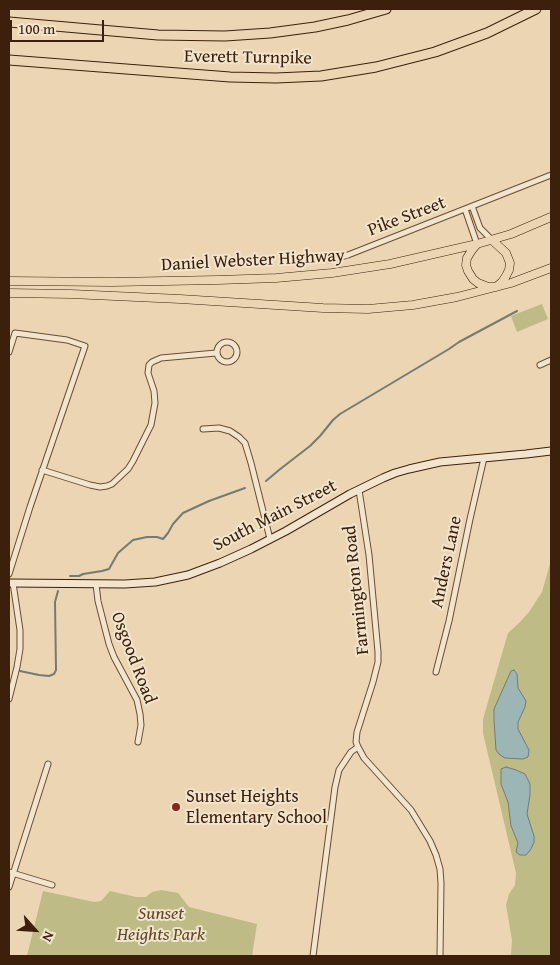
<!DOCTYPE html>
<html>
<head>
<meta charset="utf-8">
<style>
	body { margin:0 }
	#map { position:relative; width:560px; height:965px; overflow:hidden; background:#ebd5b2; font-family:"Gentium Book Plus",serif }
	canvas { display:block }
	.frame { position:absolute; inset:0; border:10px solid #3d200c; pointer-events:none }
	.north { position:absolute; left:10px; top:905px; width:50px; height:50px; -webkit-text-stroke:4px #f2e4cd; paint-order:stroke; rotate:116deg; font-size:14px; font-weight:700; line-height:20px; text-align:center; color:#3d200c }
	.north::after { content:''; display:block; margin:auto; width:18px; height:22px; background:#3d200c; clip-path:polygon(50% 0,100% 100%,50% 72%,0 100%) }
	.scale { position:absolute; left:10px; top:20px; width:94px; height:22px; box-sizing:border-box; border:2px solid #3d200c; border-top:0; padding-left:6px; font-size:15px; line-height:18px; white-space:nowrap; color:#3d200c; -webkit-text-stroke:4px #f2e4cd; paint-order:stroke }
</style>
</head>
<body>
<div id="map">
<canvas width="560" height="965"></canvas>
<div class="frame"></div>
<div class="north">N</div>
<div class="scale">100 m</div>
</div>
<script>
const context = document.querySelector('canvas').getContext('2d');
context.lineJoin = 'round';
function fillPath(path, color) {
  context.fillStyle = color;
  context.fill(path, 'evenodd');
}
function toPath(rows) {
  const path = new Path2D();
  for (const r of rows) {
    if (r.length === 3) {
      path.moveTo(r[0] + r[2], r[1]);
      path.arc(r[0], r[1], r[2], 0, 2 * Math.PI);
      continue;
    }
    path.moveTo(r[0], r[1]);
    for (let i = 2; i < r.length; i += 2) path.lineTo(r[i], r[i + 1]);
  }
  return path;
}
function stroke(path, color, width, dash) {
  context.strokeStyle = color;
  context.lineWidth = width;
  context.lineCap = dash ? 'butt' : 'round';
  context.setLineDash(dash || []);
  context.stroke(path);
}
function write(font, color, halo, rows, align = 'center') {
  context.font = font + ' "Gentium Book Plus",serif';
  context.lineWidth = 4;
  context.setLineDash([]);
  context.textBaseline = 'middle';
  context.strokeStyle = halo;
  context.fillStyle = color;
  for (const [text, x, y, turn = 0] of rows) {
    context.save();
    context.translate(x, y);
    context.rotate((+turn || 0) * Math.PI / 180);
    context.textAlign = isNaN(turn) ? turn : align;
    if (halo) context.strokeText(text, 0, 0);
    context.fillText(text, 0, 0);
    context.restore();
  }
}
const green = toPath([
	[542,304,548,319,517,332,511,316],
	[551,560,551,956,511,956,512,940,506,905,509,894,515,885,516,873,483,733,483,719,508,633,519,623,529,612,542,592],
	[161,890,178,893,189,907,257,924,252,956,27,956,43,891,94,902,101,901,110,891,136,897,146,897,152,892]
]);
const water = toPath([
	[514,670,517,674,518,688,526,701,525,707,518,722,518,729,529,750,528,757,523,759,505,758,500,755,496,750,494,720,494,709,511,671,514,670],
	[506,767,516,770,525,774,530,784,530,795,527,814,534,836,534,842,531,849,526,855,520,855,516,852,518,843,511,826,508,802,501,784,501,769,506,767]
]);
const stream = toPath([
	[266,481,279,470,310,446,320,436,333,420,340,414,449,349,459,342,517,311],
	[70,576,79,576,83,574,102,571,109,569,118,553,133,540,147,537,157,537,163,539,168,533,173,524,183,513,209,501,245,488],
	[20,671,39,675,49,676,54,674,56,670,55,602,58,591]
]);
const street = toPath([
	[472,206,480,228,492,240],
	[465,209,477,244],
	[330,260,348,255,551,175],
	[227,352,10],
	[9,352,15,333,67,340,85,346,30,507,9,574],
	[540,365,551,360],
	[203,429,219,428,230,431,239,437,245,443,251,463,270,539],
	[42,470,90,485,100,487,107,486,112,484,128,469,133,461,151,425,155,403,154,391,148,373,149,365,152,362,161,358,216,353],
	[359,490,369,555,378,652,378,662,373,682,357,732,356,742,358,747,364,758,411,810,430,841,436,855,440,869,441,883,440,956],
	[96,584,98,601,109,644,114,657,137,700,140,714,141,725,138,742],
	[436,672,449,621,470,519,484,458],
	[9,699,17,667,20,649,20,630,13,583],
	[9,872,52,885],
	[9,887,48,764],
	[313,956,335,787,339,770,351,752,358,747]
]);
const secondary = toPath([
	[9,583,125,584,155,582,188,575,220,563,251,549,286,531,350,494,383,478,395,473,409,469,440,462,526,454,551,451]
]);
const primary = toPath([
	[477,244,472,250,467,258,466,265,468,271,473,279,478,283,488,287,496,287,502,282,506,276,509,270,510,263,506,253,492,240],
	[9,281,112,282,218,280,276,278,332,273,390,264,477,244,511,234,551,217],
	[9,293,71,294,180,299,323,308,368,309,413,305,457,297,511,283,551,268]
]);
const highway = toPath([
	[9,22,158,35,225,36,270,33,315,27,348,20,386,9],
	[9,60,230,77,276,78,321,76,376,67,435,52,487,33,536,9]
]);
const markers = [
	[176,807,5,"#8f2418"]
];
const streetNames = [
	["Everett Turnpike",248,58,1],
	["Pike Street",407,217,-21],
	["Daniel Webster Highway",253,261,-3],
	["South Main Street",275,516,-27],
	["Anders Lane",447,562,-78],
	["Farmington Road",357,590,-96],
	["Osgood Road",133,658,69]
];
const poiNames = [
	["Sunset Heights",186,797],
	["Elementary School",186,818]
];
const parkNames = [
	["Sunset",161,914],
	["Heights Park",161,935]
];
fillPath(green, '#bebb87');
fillPath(water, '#9cb6b6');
stroke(water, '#767a72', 1);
stroke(stream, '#767a72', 2);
stroke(street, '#684d36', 7);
stroke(secondary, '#3d200c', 9);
stroke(primary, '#3d200c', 9);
stroke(highway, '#3d200c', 11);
stroke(street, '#f2e4cd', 5);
stroke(secondary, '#f2e4cd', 7);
stroke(primary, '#ebd5b2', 8);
stroke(highway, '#ebd5b2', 9);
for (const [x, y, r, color] of markers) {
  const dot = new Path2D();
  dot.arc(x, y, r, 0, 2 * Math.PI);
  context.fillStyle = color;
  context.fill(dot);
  stroke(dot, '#f2e4cd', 2);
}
write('18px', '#3d200c', '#f2e4cd', streetNames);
write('18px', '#3d200c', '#f2e4cd', poiNames, 'left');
write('italic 18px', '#5d472b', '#f2e4cd', parkNames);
</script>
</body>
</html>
